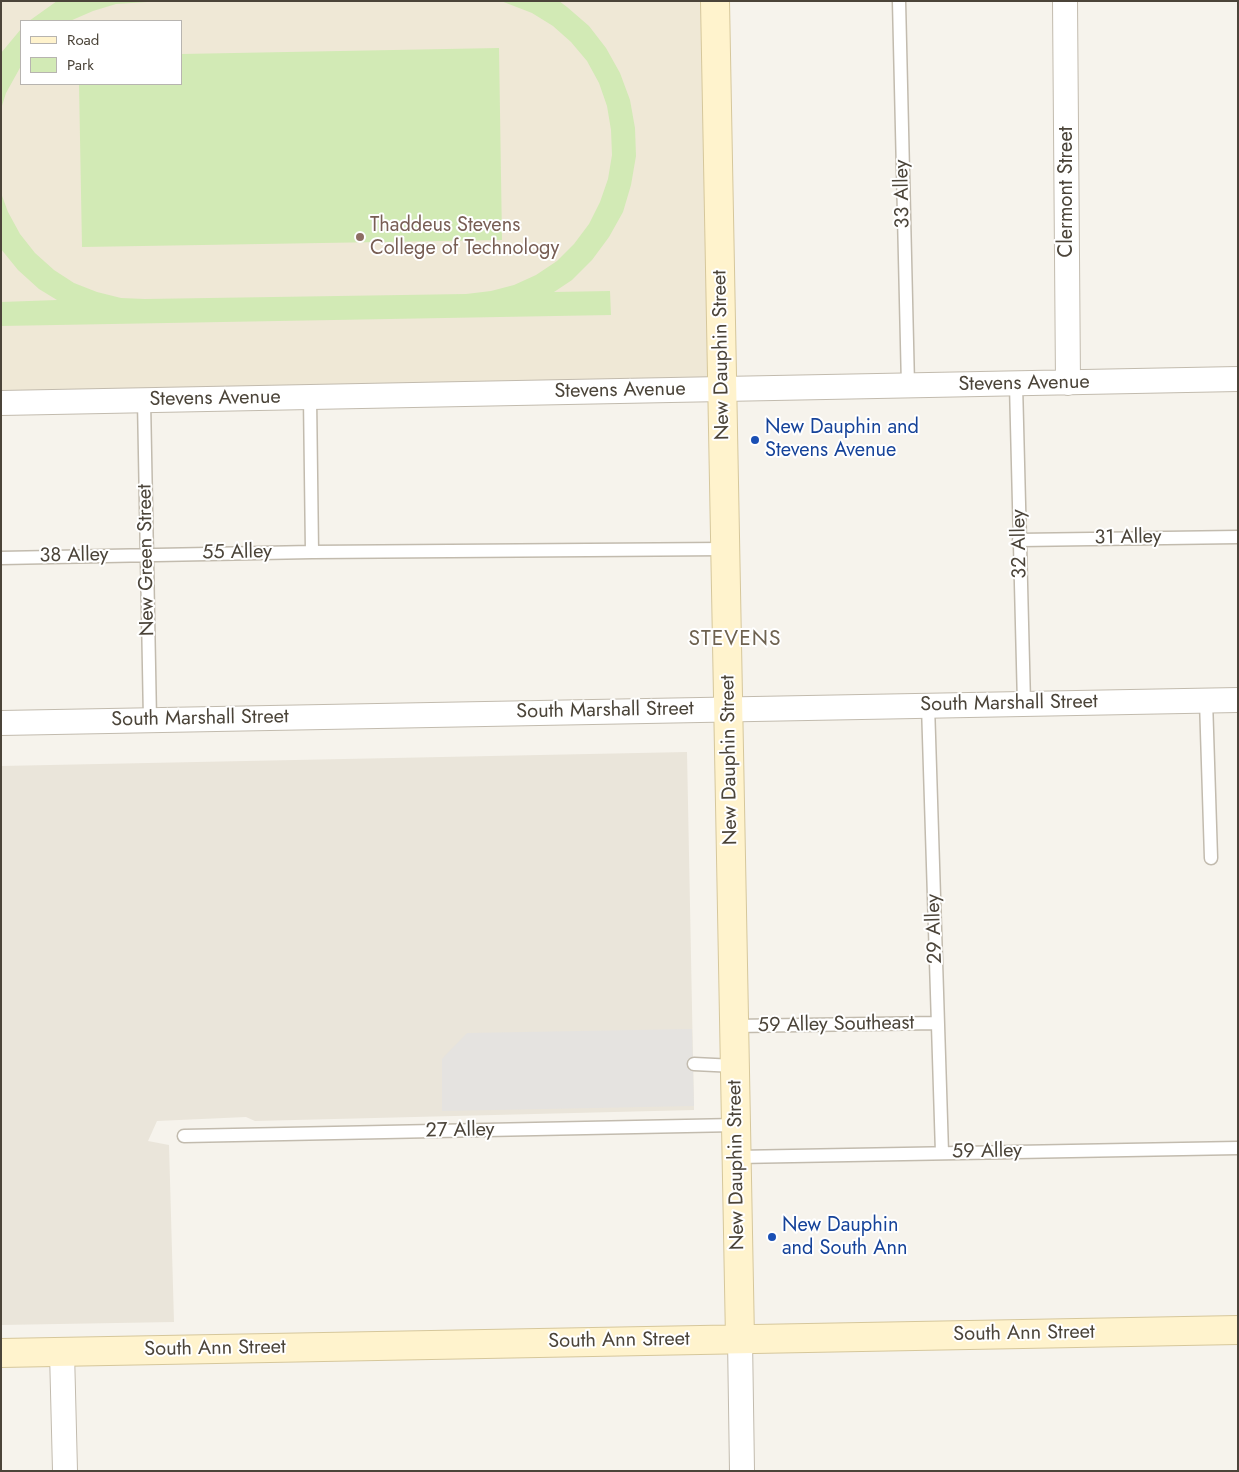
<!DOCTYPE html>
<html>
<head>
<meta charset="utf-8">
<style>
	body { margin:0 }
	#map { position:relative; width:1239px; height:1472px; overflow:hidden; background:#f6f3ec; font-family:Jost,sans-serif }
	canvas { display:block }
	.frame { position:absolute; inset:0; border:2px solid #4b4439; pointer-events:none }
	.legend { position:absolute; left:20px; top:20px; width:162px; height:65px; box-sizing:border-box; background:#fff; border:1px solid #b7b4b0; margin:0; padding:6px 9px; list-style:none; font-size:15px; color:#4b4439 }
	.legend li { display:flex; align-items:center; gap:10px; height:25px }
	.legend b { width:25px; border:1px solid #b7b4b0 }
</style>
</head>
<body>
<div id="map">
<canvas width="1239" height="1472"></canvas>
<div class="frame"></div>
<ul class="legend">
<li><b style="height:6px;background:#fff3cd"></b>Road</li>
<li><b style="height:14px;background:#d2eab5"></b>Park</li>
</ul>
</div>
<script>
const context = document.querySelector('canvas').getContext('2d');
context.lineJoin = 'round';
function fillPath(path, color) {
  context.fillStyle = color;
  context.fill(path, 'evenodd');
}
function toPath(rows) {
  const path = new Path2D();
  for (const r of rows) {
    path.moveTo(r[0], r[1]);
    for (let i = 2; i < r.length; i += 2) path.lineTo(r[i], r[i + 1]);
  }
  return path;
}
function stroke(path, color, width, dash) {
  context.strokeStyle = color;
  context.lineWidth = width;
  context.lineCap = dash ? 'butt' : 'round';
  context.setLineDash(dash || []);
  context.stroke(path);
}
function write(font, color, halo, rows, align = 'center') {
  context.font = font + ' Jost,sans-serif';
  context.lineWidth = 4;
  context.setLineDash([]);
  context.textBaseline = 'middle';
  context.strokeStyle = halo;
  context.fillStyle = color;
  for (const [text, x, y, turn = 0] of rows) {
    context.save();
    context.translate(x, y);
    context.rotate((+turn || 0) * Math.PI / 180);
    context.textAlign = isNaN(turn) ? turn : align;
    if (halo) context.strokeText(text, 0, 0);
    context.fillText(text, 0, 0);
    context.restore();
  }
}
const residential = toPath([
	[687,752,694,1110,255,1121,246,1117,157,1121,148,1141,169,1145,174,1322,1,1325,1,766]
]);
const education = toPath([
	[1,1,715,1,723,389,1,403],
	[21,21,181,21,181,84,21,84]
]);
const green = toPath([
	[57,1,163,1,116,4,93,11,70,21,29,21],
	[501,1,559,1,567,7,589,26,606,48,620,73,630,100,635,128,636,156,631,185,623,212,609,237,592,260,572,280,554,292,610,291,611,315,1,326,1,302,57,300,39,289,18,270,1,249,1,193,8,212,20,234,35,253,54,270,74,283,97,292,121,298,145,299,466,294,491,291,514,285,536,275,557,261,574,244,589,224,600,202,608,179,612,155,611,130,607,106,599,83,587,61,571,42,553,26,532,13],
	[21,29,21,66,6,93,1,109,1,53],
	[499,48,502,240,82,247,79,84,181,84,181,54]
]);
const parking = toPath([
	[692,1029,694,1106,442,1111,442,1059,467,1033]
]);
const lane = toPath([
	[899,1,908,386],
	[1016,384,1024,704],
	[310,397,312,552],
	[144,400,150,720],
	[1019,540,1238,537],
	[1,558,312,552,726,549],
	[1206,700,1211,858],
	[928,705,942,1153],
	[734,1026,938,1023],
	[694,1064,735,1066],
	[184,1136,736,1125],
	[737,1157,1238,1148]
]);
const street = toPath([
	[1065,1,1068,383],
	[1,403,1238,379],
	[1,723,1238,700],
	[740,1339,742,1471],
	[62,1352,65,1471]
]);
const secondary = toPath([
	[715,1,740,1339],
	[1,1353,1238,1330]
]);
const markers = [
	[360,237,5,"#8d6e63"],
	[755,440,5,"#1a4fb4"],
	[772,1237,5,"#1a4fb4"]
];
const streetNames = [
	["Clermont Street",1067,192,-90],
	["33 Alley",903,194,-91],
	["New Dauphin Street",722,355,-91],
	["Stevens Avenue",1024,384,-1],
	["Stevens Avenue",620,391,-1],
	["Stevens Avenue",215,399,-1],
	["31 Alley",1128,538,-1],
	["32 Alley",1020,544,-91],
	["55 Alley",237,553,-1],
	["38 Alley",74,556,-1],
	["New Green Street",147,560,-91],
	["South Marshall Street",1009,704,-1],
	["South Marshall Street",605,711,-1],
	["South Marshall Street",200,719,-1],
	["New Dauphin Street",730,760,-91],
	["29 Alley",935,929,-92],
	["59 Alley Southeast",836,1025,-1],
	["27 Alley",460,1131,-1],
	["59 Alley",987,1152,-1],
	["New Dauphin Street",737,1165,-91],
	["South Ann Street",1024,1334,-1],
	["South Ann Street",619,1341,-1],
	["South Ann Street",215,1349,-1]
];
const educationNames = [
	["Thaddeus Stevens",370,226],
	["College of Technology",370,249]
];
const transitNames = [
	["New Dauphin and",765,428],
	["Stevens Avenue",765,451],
	["New Dauphin",782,1226],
	["and South Ann",782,1249]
];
const neighbourhoodNames = [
	["STEVENS",735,640]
];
fillPath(residential, '#eae5da');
fillPath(education, '#efe8d6');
fillPath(green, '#d2eab5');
fillPath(parking, '#e5e3e0');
stroke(lane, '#c2bbae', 15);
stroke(street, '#c2bbae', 26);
stroke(secondary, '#d6c79b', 30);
stroke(lane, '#fff', 12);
stroke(street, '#fff', 24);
stroke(secondary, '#fff3cd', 28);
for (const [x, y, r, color] of markers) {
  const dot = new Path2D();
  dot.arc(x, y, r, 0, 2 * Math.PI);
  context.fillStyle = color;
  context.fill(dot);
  stroke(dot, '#fff', 2);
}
write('20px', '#4b4439', '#fff', streetNames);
write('20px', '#785e54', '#fff', educationNames, 'left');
write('20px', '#164399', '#fff', transitNames, 'left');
context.letterSpacing = '1px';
write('21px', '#6e6250', '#fff', neighbourhoodNames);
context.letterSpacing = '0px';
</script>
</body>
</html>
